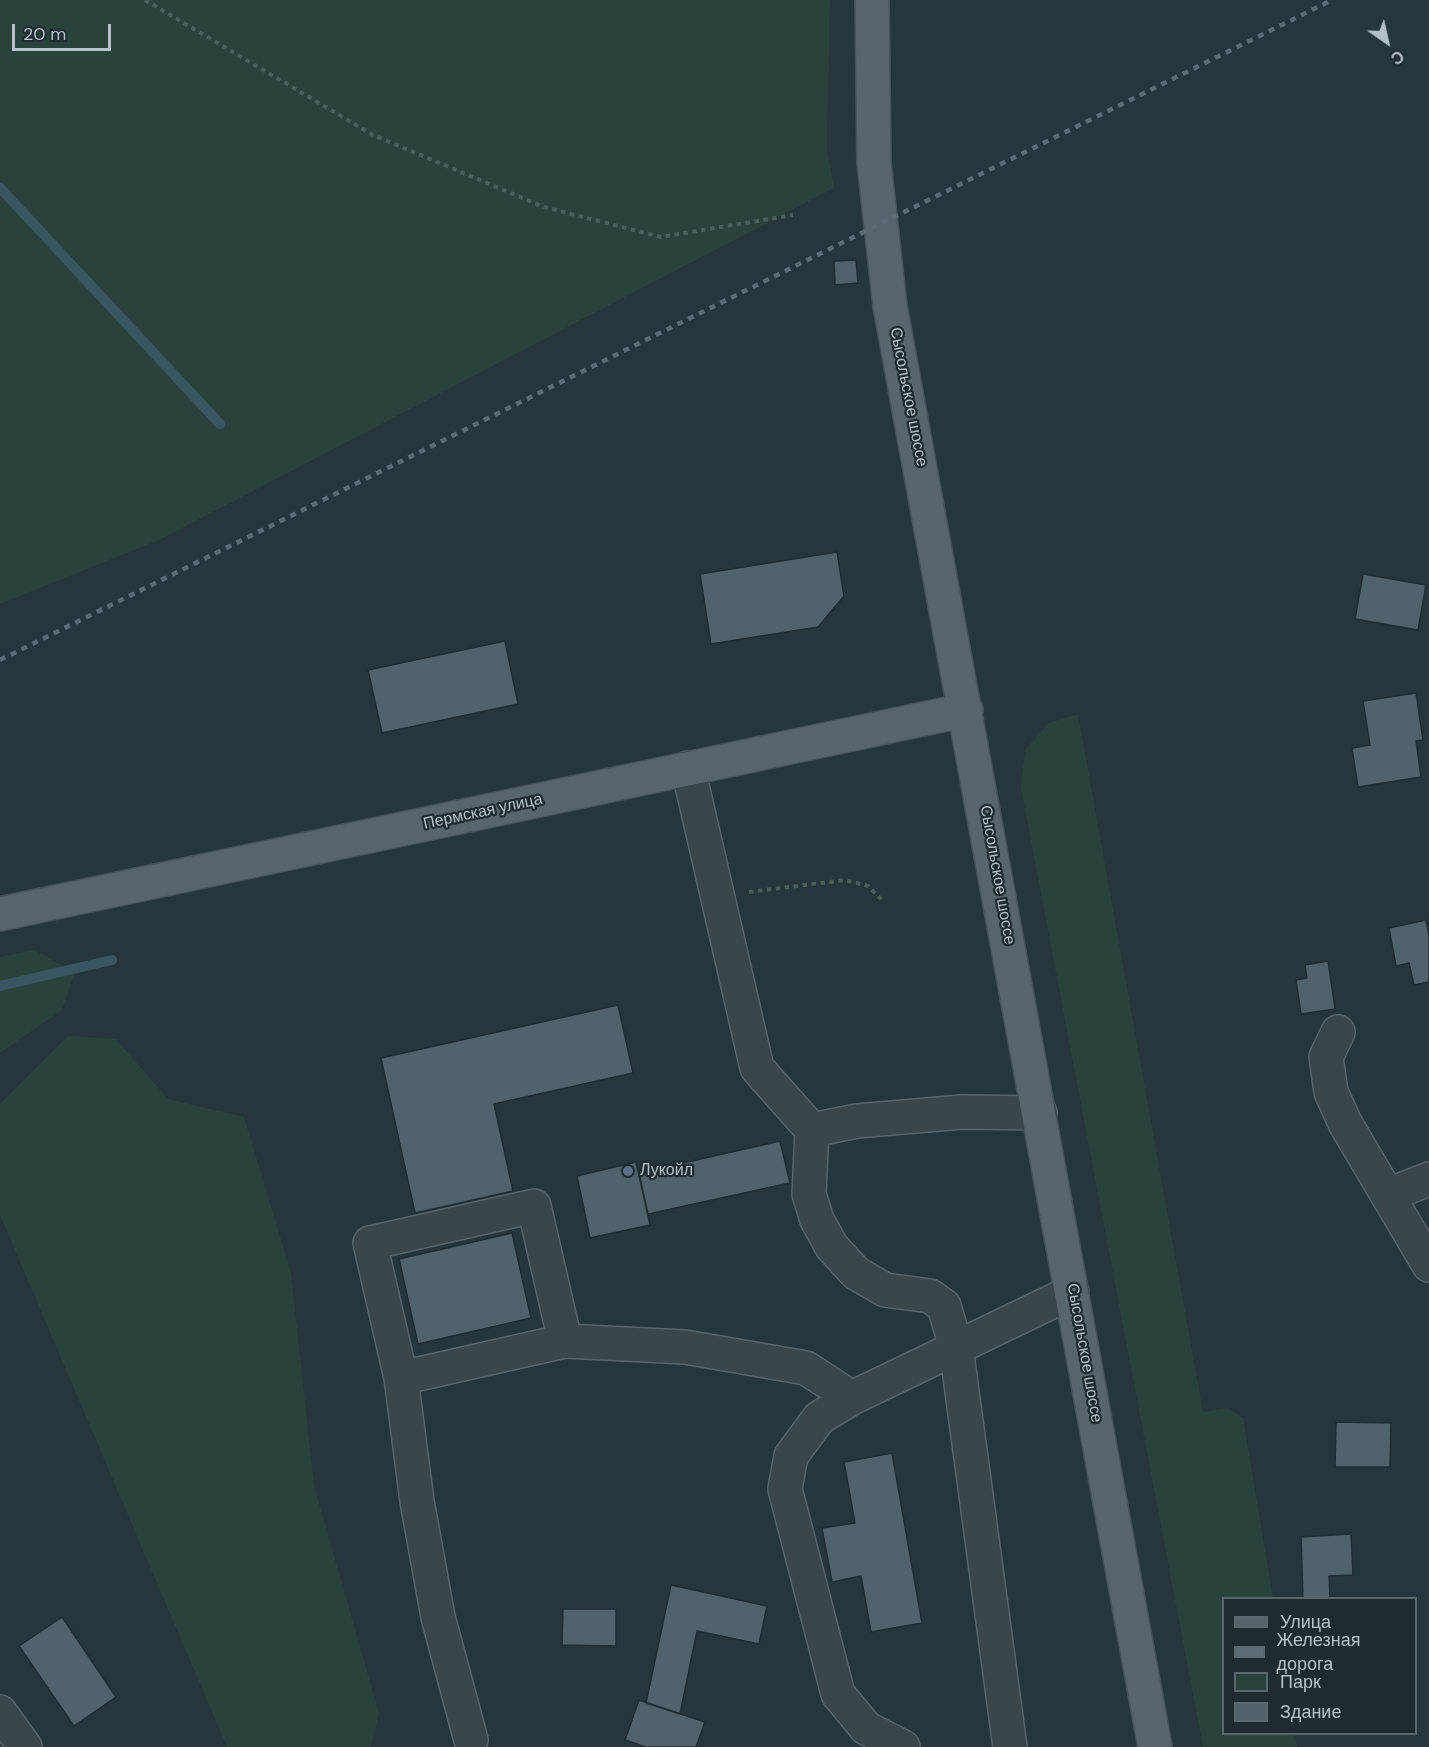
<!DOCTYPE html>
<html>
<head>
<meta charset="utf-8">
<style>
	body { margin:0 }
	#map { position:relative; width:1429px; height:1747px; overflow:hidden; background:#25363d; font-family:"DM Sans",sans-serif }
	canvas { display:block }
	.legend { position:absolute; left:1222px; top:1597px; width:195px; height:138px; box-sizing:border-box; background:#1e2c32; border:2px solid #5a686e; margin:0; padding:8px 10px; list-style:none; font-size:18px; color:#b5c1c8 }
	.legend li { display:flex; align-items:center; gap:12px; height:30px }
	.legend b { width:30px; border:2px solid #5a686e }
	.north { position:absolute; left:1357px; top:12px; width:60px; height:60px; -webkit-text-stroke:4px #1e2c32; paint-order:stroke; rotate:146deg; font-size:16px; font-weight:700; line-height:24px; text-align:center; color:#b5c1c8 }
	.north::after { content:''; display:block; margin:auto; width:21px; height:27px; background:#b5c1c8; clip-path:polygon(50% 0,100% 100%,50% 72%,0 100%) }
	.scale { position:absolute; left:12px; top:24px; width:99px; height:27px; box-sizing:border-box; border:3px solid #b5c1c8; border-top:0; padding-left:8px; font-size:18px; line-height:21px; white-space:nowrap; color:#b5c1c8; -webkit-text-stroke:4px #1e2c32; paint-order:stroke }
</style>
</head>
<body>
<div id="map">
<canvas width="1429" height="1747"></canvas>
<ul class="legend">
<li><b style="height:8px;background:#57666d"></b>Улица</li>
<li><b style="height:8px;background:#5b6c74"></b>Железная дорога</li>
<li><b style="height:16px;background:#2a423c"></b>Парк</li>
<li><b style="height:16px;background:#50636a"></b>Здание</li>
</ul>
<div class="north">С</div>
<div class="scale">20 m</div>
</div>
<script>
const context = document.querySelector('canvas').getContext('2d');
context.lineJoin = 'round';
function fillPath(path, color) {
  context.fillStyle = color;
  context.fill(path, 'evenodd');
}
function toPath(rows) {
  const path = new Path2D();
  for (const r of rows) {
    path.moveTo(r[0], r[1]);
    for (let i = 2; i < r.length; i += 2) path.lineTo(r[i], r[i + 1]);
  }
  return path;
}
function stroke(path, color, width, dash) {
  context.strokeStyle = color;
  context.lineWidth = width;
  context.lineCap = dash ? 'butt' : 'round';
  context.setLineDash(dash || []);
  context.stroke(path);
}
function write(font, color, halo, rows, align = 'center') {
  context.font = font + ' "DM Sans",sans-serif';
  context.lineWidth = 4.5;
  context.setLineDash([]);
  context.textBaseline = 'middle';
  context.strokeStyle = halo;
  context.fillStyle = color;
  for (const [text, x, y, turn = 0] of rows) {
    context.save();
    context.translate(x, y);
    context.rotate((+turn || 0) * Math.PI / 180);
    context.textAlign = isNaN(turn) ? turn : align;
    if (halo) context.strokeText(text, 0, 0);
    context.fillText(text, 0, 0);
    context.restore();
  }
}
const green = toPath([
	[0,0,830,0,827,149,834,188,159,540,0,604],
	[1078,714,1203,1412,1227,1408,1243,1418,1273,1598,1224,1598,1224,1734,1295,1734,1297,1747,1203,1747,1021,788,1025,750,1049,723],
	[34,950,75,972,62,1010,0,1053,0,957],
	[68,1036,116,1039,168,1099,244,1117,291,1273,314,1486,379,1713,371,1747,227,1747,0,1215,0,1104]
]);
const stream = toPath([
	[0,188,220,424],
	[0,986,112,960]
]);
const building = toPath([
	[856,260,858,283,835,285,834,261,856,260],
	[837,552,844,596,818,627,711,644,700,574,837,552],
	[1363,574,1426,585,1418,630,1355,619,1363,574],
	[505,641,518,704,382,733,368,670,505,641],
	[1416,693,1423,740,1416,741,1421,777,1358,787,1352,748,1370,745,1363,701,1416,693],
	[1426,920,1429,936,1429,982,1414,985,1409,963,1396,966,1389,928,1426,920],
	[1328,961,1335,1009,1301,1014,1296,980,1307,978,1305,965,1328,961],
	[618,1005,633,1073,494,1104,513,1191,415,1213,381,1058,618,1005],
	[780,1141,790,1183,648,1214,639,1173,780,1141],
	[636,1162,650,1225,590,1238,577,1176,636,1162],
	[512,1233,531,1318,418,1344,399,1259,512,1233],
	[1336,1422,1391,1423,1390,1467,1335,1467,1336,1422],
	[892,1453,922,1623,871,1632,861,1576,832,1582,822,1528,855,1523,844,1462,892,1453],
	[1351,1534,1353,1575,1329,1576,1330,1598,1303,1598,1301,1537,1351,1534],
	[671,1585,767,1606,759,1644,697,1631,680,1714,646,1703,671,1585],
	[563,1609,616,1609,616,1646,562,1645,563,1609],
	[62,1617,116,1697,74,1726,19,1646,62,1617],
	[639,1700,705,1722,696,1747,646,1747,625,1740,639,1700]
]);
const path = toPath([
	[145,0,373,135,544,207,661,237,793,215],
	[749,892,845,880,868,886,882,900]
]);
const minor = toPath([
	[688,768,757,1068,812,1130],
	[1338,1032,1326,1057,1331,1092,1345,1123,1429,1265],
	[1388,1195,1429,1179],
	[565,1341,534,1206,370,1243,401,1378,565,1341,685,1347,806,1368,852,1398],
	[401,1378,417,1501,438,1617,471,1740],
	[0,1712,25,1747],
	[903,1747,866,1728,838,1694,785,1489,791,1456,819,1418,852,1398,1072,1292],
	[1010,1747,956,1347,944,1306,930,1296,885,1290,856,1273,832,1247,817,1220,809,1194,812,1130,857,1121,962,1112,1040,1113]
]);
const major = toPath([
	[872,0,874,163,890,306,1155,1747],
	[0,914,966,710]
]);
const rail = toPath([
	[0,660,1332,0]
]);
const markers = [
	[628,1171,6,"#5c6f8a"]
];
const streetNames = [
	["Сысольское шоссе",908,397,79],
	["Пермская улица",483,812,-12],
	["Сысольское шоссе",997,875,80],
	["Сысольское шоссе",1084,1353,80]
];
const poiNames = [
	["Лукойл",640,1171]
];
fillPath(green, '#2a423c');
stroke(stream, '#3a5663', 10);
fillPath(building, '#50636a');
stroke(building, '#202e34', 1.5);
stroke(minor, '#57646b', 36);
stroke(major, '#455359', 36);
stroke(path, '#495f5b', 4, [4.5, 4.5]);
stroke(minor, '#39474d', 33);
stroke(major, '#57666d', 33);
stroke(rail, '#5b6c74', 4.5, [6, 6]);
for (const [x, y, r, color] of markers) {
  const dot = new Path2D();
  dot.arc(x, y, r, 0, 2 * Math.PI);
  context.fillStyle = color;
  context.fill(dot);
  stroke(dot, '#1e2c32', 2);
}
write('16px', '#b5c1c8', '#1e2c32', streetNames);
write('16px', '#b5c1c8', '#1e2c32', poiNames, 'left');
</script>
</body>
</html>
